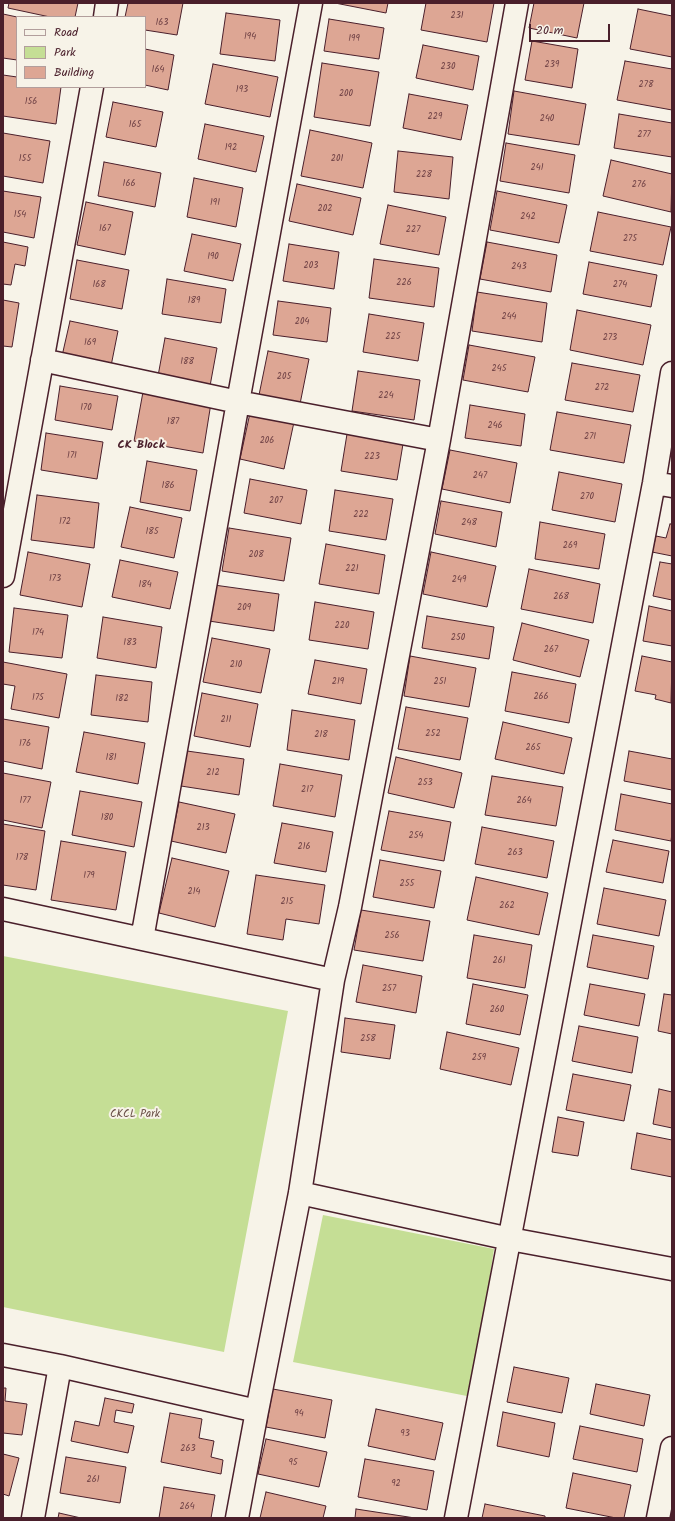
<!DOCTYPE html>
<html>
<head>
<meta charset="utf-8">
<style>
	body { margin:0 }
	#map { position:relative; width:675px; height:1521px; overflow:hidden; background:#f7f3e8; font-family:Kalam,sans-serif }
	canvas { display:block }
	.frame { position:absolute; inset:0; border:4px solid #4a1f2b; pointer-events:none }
	.legend { position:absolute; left:16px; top:16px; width:130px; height:72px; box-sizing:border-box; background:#f7f3e8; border:1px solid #b29e9c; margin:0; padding:5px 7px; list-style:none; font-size:12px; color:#4a1f2b }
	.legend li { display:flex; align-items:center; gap:8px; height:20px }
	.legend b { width:20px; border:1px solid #b29e9c }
	.scale { position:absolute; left:529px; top:24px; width:81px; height:18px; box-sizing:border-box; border:2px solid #4a1f2b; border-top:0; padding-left:5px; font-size:12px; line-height:14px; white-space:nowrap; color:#4a1f2b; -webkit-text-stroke:3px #f7f3e8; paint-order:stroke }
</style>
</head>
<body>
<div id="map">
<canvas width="675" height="1521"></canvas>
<div class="frame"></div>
<ul class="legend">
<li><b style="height:5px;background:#f7f3e8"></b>Road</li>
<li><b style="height:11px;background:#c5de95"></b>Park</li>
<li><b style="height:11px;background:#dda694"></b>Building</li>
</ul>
<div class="scale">20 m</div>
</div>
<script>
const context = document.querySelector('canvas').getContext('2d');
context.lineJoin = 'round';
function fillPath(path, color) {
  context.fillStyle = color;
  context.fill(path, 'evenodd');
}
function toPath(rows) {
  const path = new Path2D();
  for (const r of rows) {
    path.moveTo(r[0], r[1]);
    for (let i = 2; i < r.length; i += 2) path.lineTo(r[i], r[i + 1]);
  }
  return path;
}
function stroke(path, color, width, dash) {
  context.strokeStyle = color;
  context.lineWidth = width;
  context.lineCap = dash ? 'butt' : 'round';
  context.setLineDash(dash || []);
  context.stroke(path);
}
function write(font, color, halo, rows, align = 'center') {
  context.font = font + ' Kalam,sans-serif';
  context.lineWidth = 4;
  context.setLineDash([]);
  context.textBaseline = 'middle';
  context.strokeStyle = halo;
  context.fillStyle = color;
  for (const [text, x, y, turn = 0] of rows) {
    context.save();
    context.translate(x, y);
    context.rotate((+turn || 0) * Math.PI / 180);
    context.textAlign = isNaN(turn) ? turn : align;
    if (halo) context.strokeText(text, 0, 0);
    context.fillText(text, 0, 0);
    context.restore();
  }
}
const green = toPath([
	[3,956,288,1011,224,1352,3,1307],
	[323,1215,494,1249,472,1397,293,1362]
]);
const building = toPath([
	[9,3,78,3,75,17,50,17,8,8,9,3],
	[128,3,183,3,177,35,145,30,145,17,125,17,128,3],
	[335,3,388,3,386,13,335,3],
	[426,3,494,3,487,42,421,30,426,3],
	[534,3,584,3,577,38,529,28,534,3],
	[638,9,672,16,672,57,630,49,638,9],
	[226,13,280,20,275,61,220,54,226,13],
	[3,14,17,17,17,60,3,58,3,14],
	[329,19,384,28,379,59,324,51,329,19],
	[532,41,578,49,572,88,525,80,532,41],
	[423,45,479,56,473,90,416,78,423,45],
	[145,49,174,55,168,90,145,85,145,49],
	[625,61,672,69,672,110,617,100,625,61],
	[322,63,379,72,370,126,314,117,322,63],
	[213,64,278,77,270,117,205,104,213,64],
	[3,75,17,77,17,87,61,87,56,124,3,116,3,75],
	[514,91,586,104,579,145,508,134,514,91],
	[409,94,468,105,461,140,403,128,409,94],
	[113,102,163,112,156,147,106,137,113,102],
	[619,114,672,123,672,157,614,148,619,114],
	[205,124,264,136,256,172,198,159,205,124],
	[310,130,372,143,363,188,301,176,310,130],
	[3,133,50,141,43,183,3,176,3,133],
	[506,143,575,155,569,193,500,181,506,143],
	[398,151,453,157,449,199,394,192,398,151],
	[611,160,672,174,671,212,603,196,611,160],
	[104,162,161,173,155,207,98,196,104,162],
	[194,178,243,188,236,227,187,217,194,178],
	[297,184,361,198,353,235,289,221,297,184],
	[3,191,41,197,34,238,3,232,3,191],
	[497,191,567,205,559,243,490,230,497,191],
	[86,202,133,212,125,255,77,245,86,202],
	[388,205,446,217,439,255,380,244,388,205],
	[598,212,671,227,663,265,590,251,598,212],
	[192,234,241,244,233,281,184,271,192,234],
	[3,242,28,247,25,266,15,264,11,285,3,284,3,242],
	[487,242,557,255,551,292,480,279,487,242],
	[289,244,339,252,334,289,283,281,289,244],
	[374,259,439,268,434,307,369,298,374,259],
	[77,260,129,270,122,309,70,299,77,260],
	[589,262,657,275,651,307,583,294,589,262],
	[167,279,226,289,221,323,162,314,167,279],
	[477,292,547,303,542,342,472,331,477,292],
	[3,300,19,303,12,347,3,346,3,300],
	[278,301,331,308,327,342,273,335,278,301],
	[577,310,651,325,643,365,570,350,577,310],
	[369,314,424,323,418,361,363,352,369,314],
	[70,321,118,331,111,366,62,356,70,321],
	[165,338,217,348,210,386,158,376,165,338],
	[469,345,535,357,528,392,463,380,469,345],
	[268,351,309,359,300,404,259,395,268,351],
	[572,363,640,375,633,412,565,400,572,363],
	[358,371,420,380,414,420,352,411,358,371],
	[60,386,118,396,112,430,55,420,60,386],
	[143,392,211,403,203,453,134,441,143,392],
	[470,405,525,414,521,446,465,438,470,405],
	[557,412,631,425,624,463,550,450,557,412],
	[250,413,294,422,284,469,240,459,250,413],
	[46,433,103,442,97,479,41,470,46,433],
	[347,434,403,444,397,480,341,471,347,434],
	[450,450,517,463,510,503,442,489,450,450],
	[147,461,197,470,190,511,140,502,147,461],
	[559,472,622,484,615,522,552,510,559,472],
	[250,479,307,490,301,524,244,513,250,479],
	[335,490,393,499,386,540,329,531,335,490],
	[37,495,99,503,94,548,31,540,37,495],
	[441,501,502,512,496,547,435,534,441,501],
	[130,507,182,518,174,558,121,547,130,507],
	[540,522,605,534,599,569,535,559,540,522],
	[670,524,672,524,672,556,652,552,656,536,666,538,670,524],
	[229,528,291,538,284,581,222,571,229,528],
	[326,544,385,555,379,594,319,584,326,544],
	[28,552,90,564,82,607,20,595,28,552],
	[431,552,496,566,487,607,423,594,431,552],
	[120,560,178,572,170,609,112,597,120,560],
	[660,562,672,564,672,600,653,596,660,562],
	[529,569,600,584,593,623,521,609,529,569],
	[214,585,279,594,274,631,209,621,214,585],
	[315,602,374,612,368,649,309,640,315,602],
	[649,606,672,611,672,646,643,641,649,606],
	[14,608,68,615,62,658,9,652,14,608],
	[427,616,494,627,489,659,422,648,427,616],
	[103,617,162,627,156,668,97,658,103,617],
	[522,623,589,640,580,677,513,660,522,623],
	[212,638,270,649,261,693,203,682,212,638],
	[410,656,476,668,469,707,404,696,410,656],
	[642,656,672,662,671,703,655,699,656,695,635,691,642,656],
	[315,660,367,669,361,704,308,694,315,660],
	[3,662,67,674,59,718,11,709,15,686,3,684,3,662],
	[512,672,576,684,569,723,505,711,512,672],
	[96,675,152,682,148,722,91,715,96,675],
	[202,693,258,704,250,747,194,736,202,693],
	[406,707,468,718,460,760,398,749,406,707],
	[292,710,355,720,349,760,287,750,292,710],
	[3,719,49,727,42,769,3,761,3,719],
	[503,722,572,738,564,774,495,759,503,722],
	[84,732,145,743,138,784,76,772,84,732],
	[187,751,244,759,239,795,181,786,187,751],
	[629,751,672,759,672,790,624,781,629,751],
	[396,757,462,773,454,808,388,793,396,757],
	[280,764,342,775,335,817,273,806,280,764],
	[3,773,51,782,42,828,3,820,3,773],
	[492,776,563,787,556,826,485,815,492,776],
	[80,791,142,802,134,847,72,835,80,791],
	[621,794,672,804,672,833,671,841,615,830,621,794],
	[179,802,235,814,226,853,171,841,179,802],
	[389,811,451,822,444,861,381,850,389,811],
	[282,823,333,832,326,872,274,863,282,823],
	[3,824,45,831,36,890,3,885,3,824],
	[482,827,554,841,547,878,475,864,482,827],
	[613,840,669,851,663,883,606,872,613,840],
	[61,841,126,852,116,910,51,900,61,841],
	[172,858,229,871,215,927,159,913,172,858],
	[380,860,441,871,434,908,373,897,380,860],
	[256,875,325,885,319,924,286,919,283,940,247,934,256,875],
	[476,877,548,893,539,935,467,920,476,877],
	[604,888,666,900,659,936,597,924,604,888],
	[361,910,430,921,423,961,354,950,361,910],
	[474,935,532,945,525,988,467,978,474,935],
	[593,935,654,946,648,979,587,967,593,935],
	[363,965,422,976,416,1013,356,1002,363,965],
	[473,984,528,995,520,1035,466,1024,473,984],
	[590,984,645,994,639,1026,584,1015,590,984],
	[664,994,672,995,672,1034,658,1031,664,994],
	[345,1018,395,1025,390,1059,341,1052,345,1018],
	[579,1026,638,1037,632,1073,572,1061,579,1026],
	[447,1032,519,1048,511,1085,440,1069,447,1032],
	[573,1074,631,1085,624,1121,566,1110,573,1074],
	[659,1089,672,1092,672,1128,653,1124,659,1089],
	[558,1117,584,1122,578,1156,552,1152,558,1117],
	[637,1133,672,1140,672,1177,631,1169,637,1133],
	[514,1367,569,1378,562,1413,507,1402,514,1367],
	[596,1384,650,1395,644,1426,590,1414,596,1384],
	[3,1388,6,1388,5,1401,27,1404,22,1435,3,1433,3,1388],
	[273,1389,332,1400,325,1438,266,1427,273,1389],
	[105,1398,134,1404,132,1413,116,1410,114,1422,134,1426,128,1453,71,1441,75,1421,99,1426,105,1398],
	[376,1409,443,1423,435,1460,368,1446,376,1409],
	[503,1412,555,1423,549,1457,497,1446,503,1412],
	[170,1413,202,1419,199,1438,214,1441,211,1457,223,1460,221,1474,161,1462,170,1413],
	[580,1426,643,1439,637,1472,573,1459,580,1426],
	[266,1439,327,1452,319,1487,258,1474,266,1439],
	[3,1454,19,1458,9,1496,3,1494,3,1454],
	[66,1457,126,1467,120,1503,60,1493,66,1457],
	[365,1459,434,1471,427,1510,358,1497,365,1459],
	[573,1473,631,1485,624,1518,616,1518,566,1508,573,1473],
	[164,1487,215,1495,211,1518,159,1518,164,1487],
	[266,1492,326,1506,323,1518,260,1518,266,1492],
	[485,1504,545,1516,545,1518,482,1518,485,1504],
	[356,1509,415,1518,355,1518,356,1509],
	[59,1513,81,1518,58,1518,59,1513]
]);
const minor = toPath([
	[105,17,107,3],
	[42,360,238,402,439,440],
	[654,483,672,486],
	[3,576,92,87],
	[3,909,333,980,300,1193,257,1411,60,1366,3,1355],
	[142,939,238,402,311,3],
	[333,980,350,907,439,440,517,3],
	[300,1193,510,1239,672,1269],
	[33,1518,60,1366],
	[237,1518,257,1411],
	[456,1518,654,483,672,373],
	[658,1518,672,1448]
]);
const numberNames = [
	["231",457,16],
	["163",162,23],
	["194",250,37],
	["199",354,39],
	["239",552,65],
	["230",448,67],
	["164",158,70],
	["278",646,85],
	["193",242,90],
	["200",346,94],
	["156",31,102],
	["229",435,117],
	["240",547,119],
	["165",135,125],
	["277",644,135],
	["192",231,148],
	["155",25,159],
	["201",337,159],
	["241",537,168],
	["228",424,175],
	["166",129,184],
	["276",639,185],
	["191",215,203],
	["202",325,209],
	["154",20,215],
	["242",528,217],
	["167",105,229],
	["227",413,230],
	["275",630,239],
	["190",213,257],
	["203",311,266],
	["243",519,267],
	["226",404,283],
	["168",99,285],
	["274",620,285],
	["189",194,301],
	["244",509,317],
	["204",302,322],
	["225",393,337],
	["273",610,338],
	["169",90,343],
	["188",187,362],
	["245",499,369],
	["205",284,377],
	["272",602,388],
	["224",386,396],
	["170",86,408],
	["187",173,422],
	["246",495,426],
	["271",590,437],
	["206",267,441],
	["171",72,456],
	["223",372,457],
	["247",480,476],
	["186",168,486],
	["270",587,497],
	["207",276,501],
	["222",361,515],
	["172",65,522],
	["248",469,523],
	["185",152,532],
	["269",570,546],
	["208",256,555],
	["221",352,569],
	["173",55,579],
	["249",459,580],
	["184",145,585],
	["268",561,597],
	["209",244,608],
	["220",342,626],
	["174",38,633],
	["250",458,638],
	["183",130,643],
	["267",551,650],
	["210",236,665],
	["219",338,682],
	["251",440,682],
	["266",541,697],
	["175",38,698],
	["182",122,699],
	["211",226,720],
	["252",433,734],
	["218",321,735],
	["176",25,744],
	["265",533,748],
	["181",111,758],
	["212",213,773],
	["253",425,783],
	["217",307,790],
	["177",25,801],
	["264",524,801],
	["180",107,818],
	["213",203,828],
	["254",416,836],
	["216",304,847],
	["263",515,853],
	["178",22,858],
	["179",89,876],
	["255",407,884],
	["214",194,892],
	["215",287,902],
	["262",507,906],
	["256",392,936],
	["261",499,961],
	["257",389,989],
	["260",497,1010],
	["258",368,1039],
	["259",479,1058],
	["94",299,1414],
	["93",405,1434],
	["263",188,1449],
	["95",293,1463],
	["261",93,1480],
	["92",396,1484],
	["264",187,1507]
];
const parkNames = [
	["CKCL Park",135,1115]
];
const neighbourhoodNames = [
	["CK Block",141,446]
];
fillPath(green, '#c5de95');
fillPath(building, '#dda694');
stroke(building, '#4a1f2b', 1);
stroke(minor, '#4a1f2b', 25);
stroke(minor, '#f7f3e8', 22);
write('9px', '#6f4145', null, numberNames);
write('11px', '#694f46', '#f7f3e8', parkNames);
write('bold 12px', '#4a1f2b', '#f7f3e8', neighbourhoodNames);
</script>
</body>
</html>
